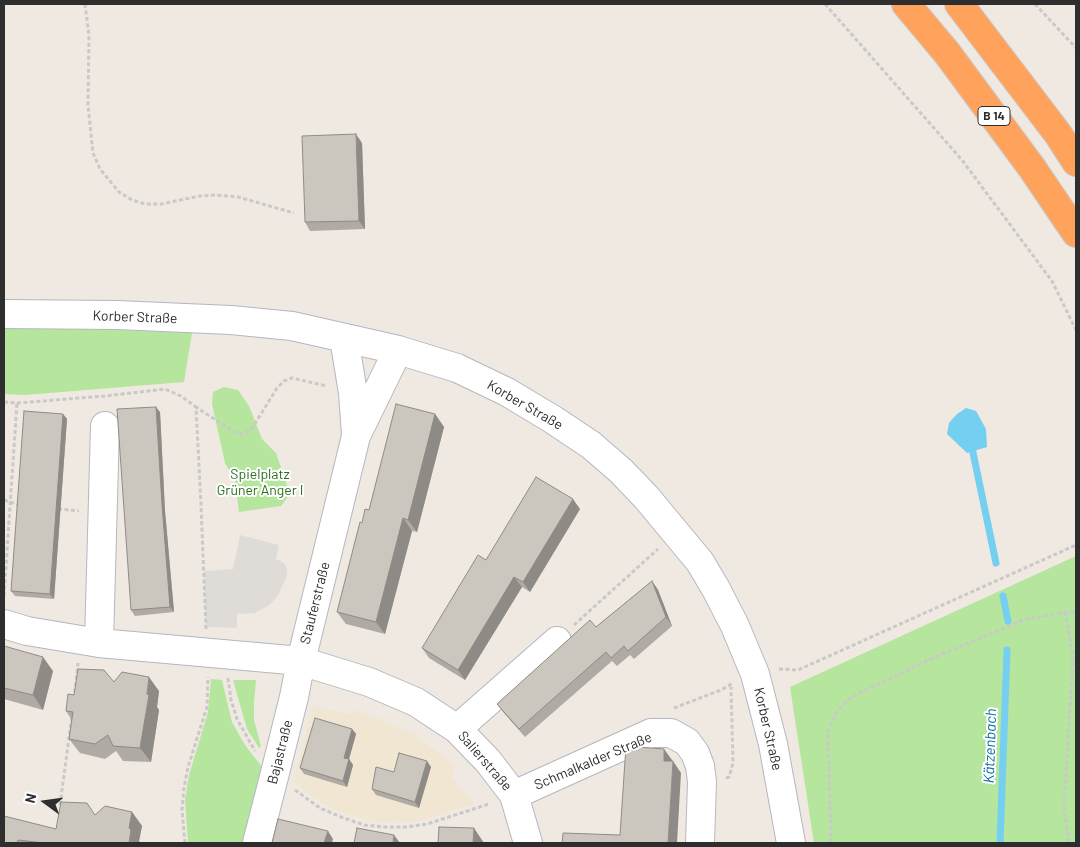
<!DOCTYPE html>
<html>
<head>
<meta charset="utf-8">
<style>
	body { margin:0 }
	#map { position:relative; width:1080px; height:847px; overflow:hidden; background:#efe9e1; font-family:Barlow,sans-serif }
	canvas { display:block }
	.frame { position:absolute; inset:0; border:5px solid #2e2e2e; pointer-events:none }
	.north { position:absolute; left:20px; top:777px; width:50px; height:50px; -webkit-text-stroke:4px #fff; paint-order:stroke; rotate:284deg; font-size:14px; font-weight:700; line-height:20px; text-align:center; color:#2e2e2e }
	.north::after { content:''; display:block; margin:auto; width:18px; height:22px; background:#2e2e2e; clip-path:polygon(50% 0,100% 100%,50% 72%,0 100%) }
</style>
</head>
<body>
<div id="map">
<canvas width="1080" height="847"></canvas>
<div class="frame"></div>
<div class="north">N</div>
</div>
<script>
const context = document.querySelector('canvas').getContext('2d');
context.lineJoin = 'round';
function fillPath(path, color) {
  context.fillStyle = color;
  context.fill(path, 'evenodd');
}
function toPath(rows) {
  const path = new Path2D();
  for (const r of rows) {
    path.moveTo(r[0], r[1]);
    for (let i = 2; i < r.length; i += 2) path.lineTo(r[i], r[i + 1]);
  }
  return path;
}
function stroke(path, color, width, dash) {
  context.strokeStyle = color;
  context.lineWidth = width;
  context.lineCap = dash ? 'butt' : 'round';
  context.setLineDash(dash || []);
  context.stroke(path);
}
function write(font, color, halo, rows, align = 'center') {
  context.font = font + ' Barlow,sans-serif';
  context.lineWidth = 4;
  context.setLineDash([]);
  context.textBaseline = 'middle';
  context.strokeStyle = halo;
  context.fillStyle = color;
  for (const [text, x, y, turn = 0] of rows) {
    context.save();
    context.translate(x, y);
    context.rotate((+turn || 0) * Math.PI / 180);
    context.textAlign = isNaN(turn) ? turn : align;
    if (halo) context.strokeText(text, 0, 0);
    context.fillText(text, 0, 0);
    context.restore();
  }
}
const education = toPath([
	[313,705,349,715,354,710,380,719,417,736,454,766,452,777,474,804,420,821,399,823,377,822,353,816,323,804,307,793,294,781]
]);
const green = toPath([
	[4,325,192,333,184,382,25,395,4,394],
	[224,387,238,390,249,406,262,439,276,453,290,494,281,506,239,512,235,480,225,463,212,404,213,392],
	[1076,556,1076,843,814,843,790,687],
	[211,679,222,680,232,722,245,745,265,771,246,843,188,843,185,800,189,775,208,712],
	[233,680,256,680,254,703,254,720,261,746,259,748,247,729]
]);
const plaza = toPath([
	[240,535,279,545,276,559,284,563,287,569,287,576,277,597,268,606,255,613,237,614,237,628,206,627,204,571,233,569]
]);
const water = toPath([
	[966,408,976,411,986,429,987,447,967,453,947,434,949,423,957,414]
]);
const stream = toPath([
	[971,443,996,563],
	[1003,596,1008,621],
	[1000,843,1007,650]
]);
const path = toPath([
	[85,4,89,36,88,105,93,153,100,169,119,192,132,200,145,204,161,204,200,196,216,195,238,197,294,213],
	[825,4,962,160,1052,281,1076,330],
	[1035,4,1076,48],
	[4,402,17,403,105,396,165,389,181,396,196,407],
	[4,500,19,505],
	[58,509,79,511],
	[4,596,17,403],
	[1065,612,1073,656,1064,809,1069,843],
	[574,625,658,549],
	[206,629,201,505,196,407,234,432,242,434,251,430,277,388,284,381,292,378,327,386],
	[779,669,798,670,1076,545],
	[228,678,231,700,237,719,255,751],
	[74,699,78,663],
	[674,708,721,690,733,683],
	[726,778,729,777,733,763,731,687],
	[295,790,320,808,341,817,364,825,383,827,406,827,427,824,489,804],
	[60,805,72,715],
	[185,843,182,810,184,788,188,767,207,707,208,677],
	[831,843,828,730,837,712,851,697,933,658,1023,620,1065,612,1076,612]
]);
const minor = toPath([
	[4,314,117,315,231,320,292,326,398,350,457,368,507,392,552,419,591,445,621,471,646,497,700,562,716,589,735,626,755,674,773,744,791,843],
	[344,338,353,393,356,435],
	[4,624,27,631,99,643,301,661,369,682,416,702,457,729,488,761,514,795,528,843],
	[99,643,105,426],
	[457,729,557,641],
	[514,795,651,733,671,733,687,742,695,753,700,766,702,782,700,843],
	[257,843,275,773,294,697,301,661,356,436,398,350]
]);
const highway = toPath([
	[906,4,947,53,1032,168,1076,233],
	[959,4,1058,134,1076,162]
]);
const wall = toPath([
	[362,143,365,229,310,231,305,222],
	[160,412,165,511,174,612,135,616,131,610],
	[63,414,67,419,54,599,15,596,11,591],
	[435,414,444,427,417,532,412,531,385,634,346,624,337,612,362,523,369,510],
	[580,509,530,592,522,587,465,680,429,658,422,648,486,560],
	[652,581,658,590,672,626,634,659,630,655,617,666,612,661,525,737,503,712,497,704,596,627],
	[4,646,53,671,43,710,4,699],
	[114,682,159,691,157,707,159,710,151,762,123,761,116,751,105,759,80,753,69,739,72,720,66,711,74,695],
	[352,729,356,734,349,759,353,765,347,787,304,774,300,768],
	[431,767,419,808,376,795,372,789,394,772],
	[132,812,142,826,139,841,141,843,4,843,56,829,95,815]
]);
const shadedWall = toPath([
	[356,134,362,143,365,229,359,221],
	[156,407,160,412,165,511,174,612,170,607,162,505],
	[63,414,67,419,54,599,50,594],
	[435,414,444,427,417,532,408,520],
	[573,499,580,509,530,592,523,582],
	[403,518,412,531,385,634,376,622],
	[514,577,522,587,465,680,458,670],
	[652,581,658,590,672,626,666,617],
	[43,657,53,671,43,710,33,695],
	[149,677,159,691,157,707,159,710,151,762,140,748],
	[352,729,356,734,349,759,353,765,347,787,343,781,344,758],
	[664,749,672,760,672,772,664,761],
	[427,761,431,767,419,808,415,802],
	[673,761,681,773,677,843,668,843],
	[132,812,142,826,139,841,141,843,129,843,129,828],
	[474,828,484,843,473,843],
	[328,831,333,839,332,843,324,843],
	[394,835,400,843,393,843]
]);
const building = toPath([
	[356,134,359,221,305,222,302,136,356,134],
	[396,404,435,414,408,520,403,518,376,622,337,612,360,522,362,523,365,509,369,510,396,404],
	[156,407,162,505,170,607,131,610,117,409,156,407],
	[24,411,63,414,50,594,11,591,24,411],
	[536,477,573,499,523,582,514,577,458,670,422,648,478,555,486,560,536,477],
	[652,581,666,617,628,651,624,646,611,658,606,652,519,729,497,704,590,620,596,627,652,581],
	[4,646,43,657,33,695,4,688,4,646],
	[78,669,104,670,114,682,122,672,149,677,147,694,149,695,140,748,113,746,108,735,95,744,69,739,73,712,66,711,68,694,74,695,78,669],
	[315,718,352,729,344,758,349,759,343,781,300,768,315,718],
	[626,746,664,749,664,761,673,761,668,843,562,843,563,833,620,835,626,746],
	[399,753,427,761,415,802,372,789,376,767,394,772,399,753],
	[61,802,87,803,95,815,105,806,132,812,129,828,131,830,129,843,44,843,18,840,17,843,4,843,4,816,56,829,61,802],
	[278,819,328,831,324,843,272,843,278,819],
	[439,827,474,828,473,843,438,843,439,827],
	[357,828,394,835,393,843,354,843,357,828]
]);
const shields = [
	[994,116,32]
];
const shieldNames = [
	["B 14",994,116]
];
const streetNames = [
	["Korber Straße",135,317,2],
	["Korber Straße",525,405,30],
	["Stauferstraße",315,603,-76],
	["Korber Straße",768,729,77],
	["Bajastraße",280,752,-76],
	["Salierstraße",485,761,49],
	["Schmalkalder Straße",593,761,-23]
];
const parkNames = [
	["Spielplatz",260,474],
	["Grüner Anger I",260,490]
];
const waterNames = [
	["Kätzenbach",990,746,-88]
];
fillPath(education, '#f0e6d1');
fillPath(green, '#b6e59e');
fillPath(plaza, '#dfdcd8');
fillPath(water, '#75cff0');
stroke(stream, '#75cff0', 7);
stroke(minor, '#b4b7c1', 30);
stroke(highway, '#c9c9c9', 30);
stroke(path, '#c9c9c9', 3, [4, 2.5]);
stroke(minor, '#fff', 28);
stroke(highway, '#ffa35c', 28);
fillPath(wall, '#afaba4');
fillPath(shadedWall, '#8e8b86');
fillPath(building, '#cbc7bf');
stroke(building, '#8e8b86', 1);
for (const [x, y, w] of shields) {
  const box = new Path2D();
  box.roundRect(x - w / 2, y - 9.5, w, 19, 4);
  context.fillStyle = '#fff';
  context.fill(box);
  stroke(box, '#2e2e2e', 1);
}
write('bold 12px', '#2e2e2e', null, shieldNames);
write('14px', '#2e2e2e', '#fff', streetNames);
write('14px', '#2c6e1b', '#fff', parkNames);
write('italic 15px', '#0d6fa3', '#fff', waterNames);
</script>
</body>
</html>
